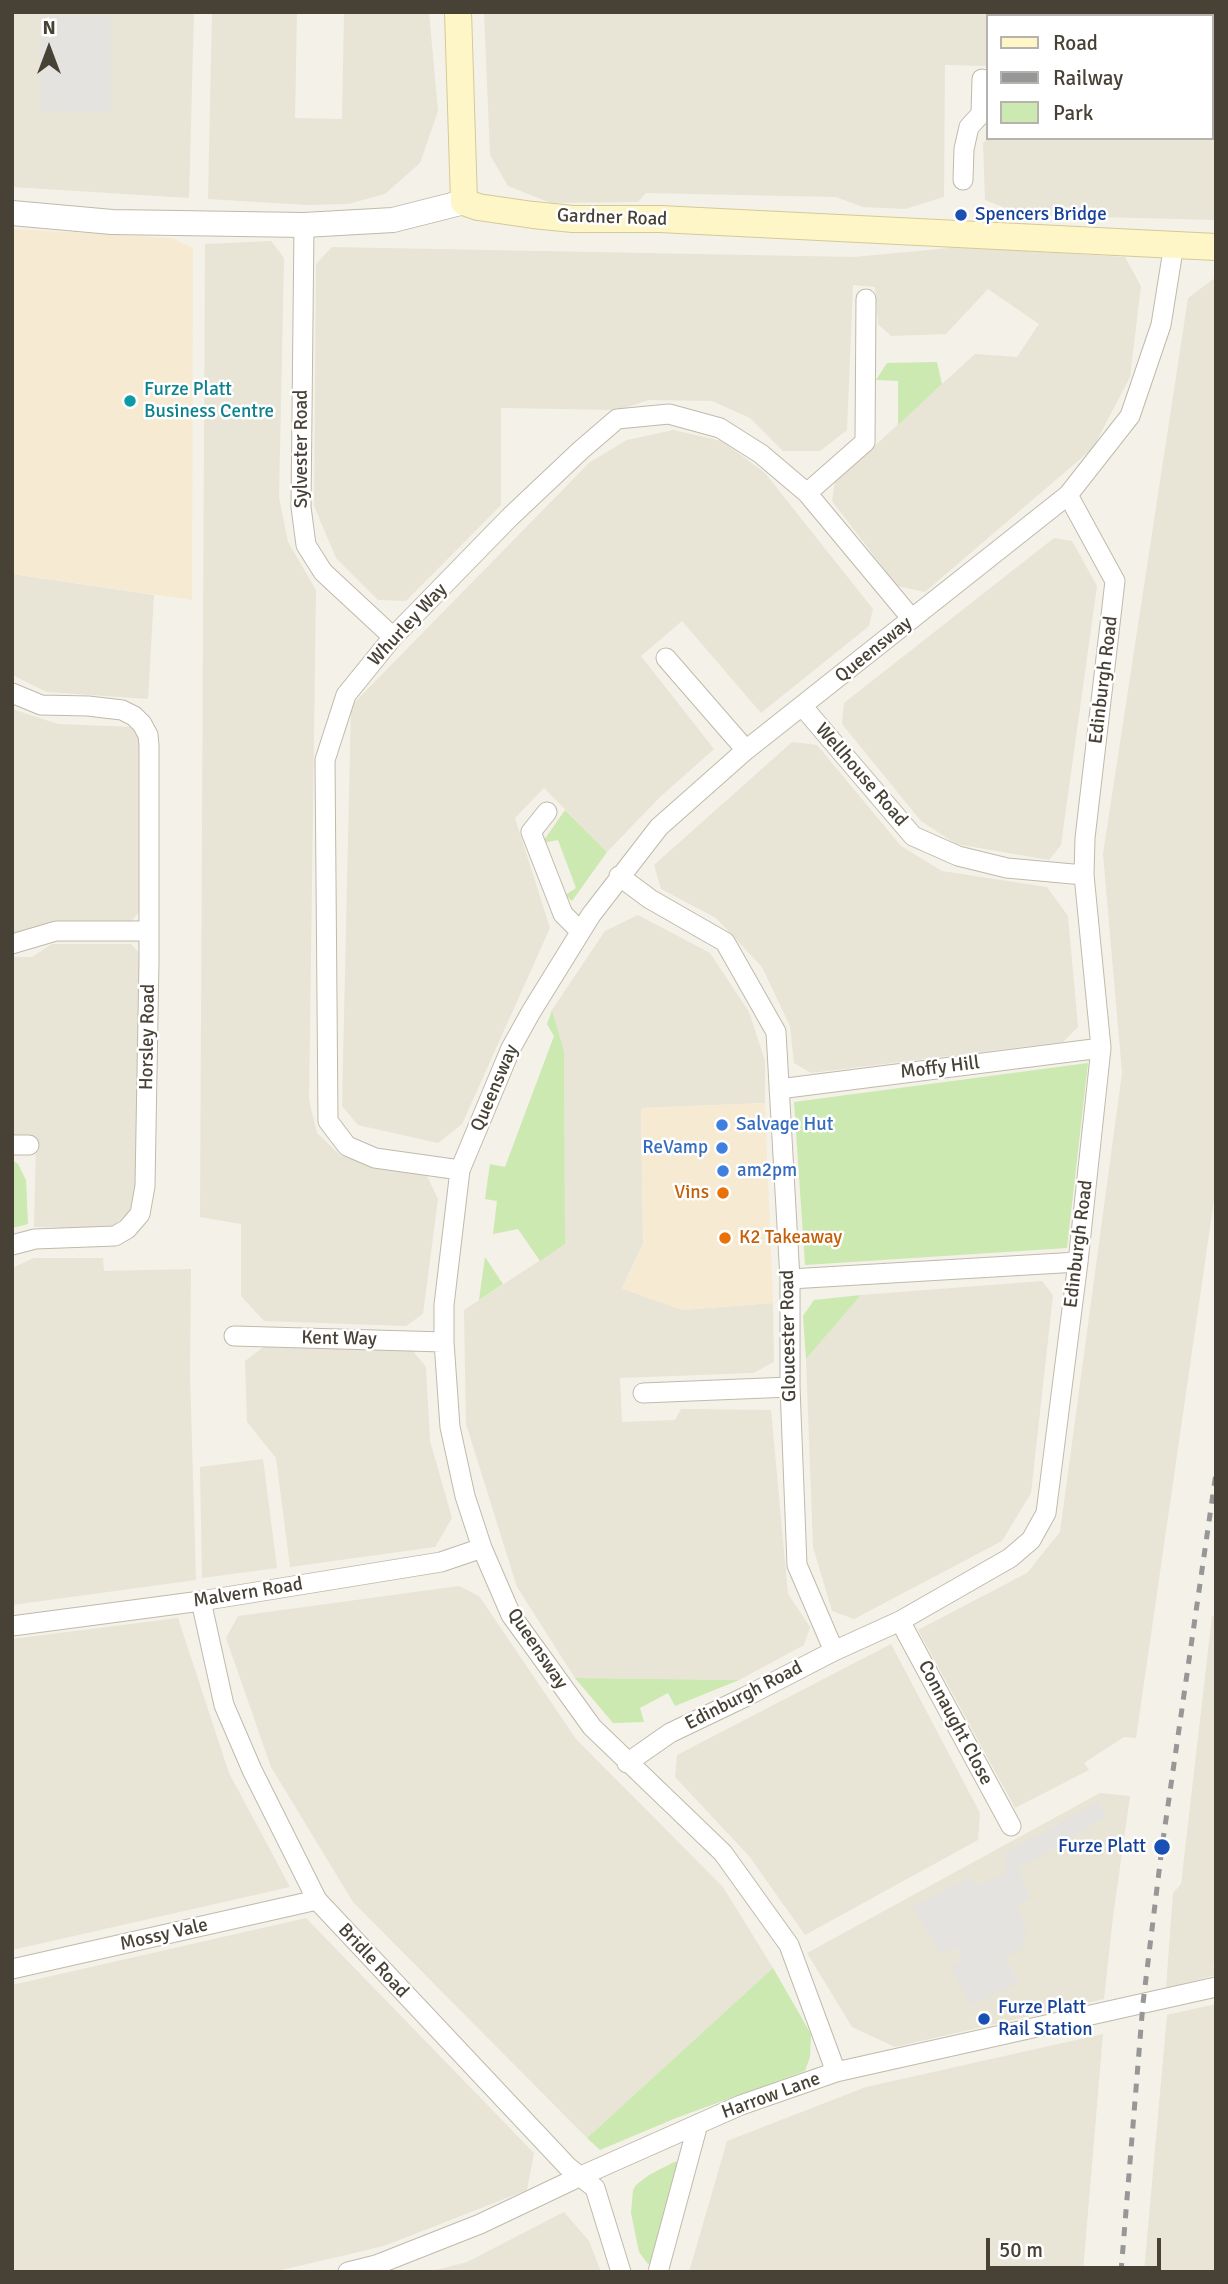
<!DOCTYPE html>
<html>
<head>
<meta charset="utf-8">
<style>
	body { margin:0 }
	#map { position:relative; width:1228px; height:2284px; overflow:hidden; background:#f4f1e8; font-family:Signika,sans-serif }
	canvas { display:block }
	.frame { position:absolute; inset:0; border:14px solid #484236; pointer-events:none }
	.legend { position:absolute; left:986px; top:14px; width:228px; height:126px; box-sizing:border-box; background:#fff; border:2px solid #b6b3af; margin:0; padding:9px 12px; list-style:none; font-size:21px; color:#484236 }
	.legend li { display:flex; align-items:center; gap:14px; height:35px }
	.legend b { width:35px; border:2px solid #b6b3af }
	.north { position:absolute; left:14px; top:14px; width:70px; height:70px; -webkit-text-stroke:5px #fff; paint-order:stroke; rotate:0deg; font-size:19px; font-weight:700; line-height:28px; text-align:center; color:#484236 }
	.north::after { content:''; display:block; margin:auto; width:24px; height:32px; background:#484236; clip-path:polygon(50% 0,100% 100%,50% 72%,0 100%) }
	.scale { position:absolute; left:986px; top:2238px; width:175px; height:32px; box-sizing:border-box; border:4px solid #484236; border-top:0; padding-left:9px; font-size:21px; line-height:24px; white-space:nowrap; color:#484236; -webkit-text-stroke:5px #fff; paint-order:stroke }
</style>
</head>
<body>
<div id="map">
<canvas width="1228" height="2284"></canvas>
<div class="frame"></div>
<ul class="legend">
<li><b style="height:9px;background:#fff6c7"></b>Road</li>
<li><b style="height:9px;background:#979797"></b>Railway</li>
<li><b style="height:19px;background:#cbe9b0"></b>Park</li>
</ul>
<div class="north">N</div>
<div class="scale">50 m</div>
</div>
<script>
const context = document.querySelector('canvas').getContext('2d');
context.lineJoin = 'round';
function fillPath(path, color) {
  context.fillStyle = color;
  context.fill(path, 'evenodd');
}
function toPath(rows) {
  const path = new Path2D();
  for (const r of rows) {
    path.moveTo(r[0], r[1]);
    for (let i = 2; i < r.length; i += 2) path.lineTo(r[i], r[i + 1]);
  }
  return path;
}
function stroke(path, color, width, dash) {
  context.strokeStyle = color;
  context.lineWidth = width;
  context.lineCap = dash ? 'butt' : 'round';
  context.setLineDash(dash || []);
  context.stroke(path);
}
function write(font, color, halo, rows, align = 'center') {
  context.font = font + ' Signika,sans-serif';
  context.lineWidth = 5;
  context.setLineDash([]);
  context.textBaseline = 'middle';
  context.strokeStyle = halo;
  context.fillStyle = color;
  for (const [text, x, y, turn = 0] of rows) {
    context.save();
    context.translate(x, y);
    context.rotate((+turn || 0) * Math.PI / 180);
    context.textAlign = isNaN(turn) ? turn : align;
    if (halo) context.strokeText(text, 0, 0);
    context.fillText(text, 0, 0);
    context.restore();
  }
}
const residential = toPath([
	[12,12,194,12,189,198,12,187],
	[212,12,297,12,295,118,342,119,344,12,429,12,438,111,420,163,385,194,348,204,307,205,208,199],
	[484,12,1172,12,1172,16,988,16,988,66,945,65,944,197,905,209,863,207,836,197,646,193,638,202,551,203,508,186,490,155],
	[1216,14,1216,220,1023,215,985,200,983,143,988,138,1212,138,1211,16],
	[271,241,284,258,279,497,288,542,316,590,309,1100,317,1133,341,1156,427,1176,438,1199,423,1314,406,1326,264,1321,241,1296,241,1224,200,1217,205,244],
	[332,247,854,257,960,247,1125,257,1141,286,1130,377,1093,448,925,592,897,586,832,501,835,482,975,354,1017,357,1039,324,988,289,946,334,891,336,878,324,875,287,853,285,847,430,820,451,783,451,750,418,712,401,649,400,618,410,501,408,501,505,406,601,378,600,336,558,314,506,316,264],
	[1216,277,1216,1186,1136,1738,1124,1737,1084,1763,1089,1770,1015,1808,918,1630,1027,1573,1060,1532,1122,1073,1103,854,1188,298],
	[673,430,722,441,765,473,873,609,869,626,761,713,682,621,641,656,714,749,660,797,607,852,544,788,515,818,550,928,462,1124,438,1143,358,1125,342,1106,351,706,590,462,627,440],
	[1054,538,1072,541,1097,586,1061,845,1049,860,956,844,921,821,842,724,844,703],
	[12,574,154,595,148,699,47,692,12,675],
	[12,709,58,724,132,727,143,741,139,912,131,922,57,921,18,936,12,936],
	[792,742,817,745,901,846,942,871,1047,887,1068,916,1078,1027,1063,1042,811,1073,794,1063,790,1026,762,967,716,918,661,889,654,865],
	[638,915,710,953,749,1012,765,1061,765,1103,641,1108,643,1244,622,1288,682,1310,773,1303,774,1362,753,1373,620,1378,622,1422,675,1420,681,1409,771,1410,788,1594,810,1627,804,1645,739,1680,575,1678,517,1587,466,1424,464,1310,565,1244,564,1051,552,1010,605,931],
	[52,944,131,944,142,956,139,1204,109,1229,34,1227,36,1139,12,1138,12,957,32,957],
	[34,1258,103,1258,104,1271,191,1269,190,1373,196,1580,12,1605,12,1268],
	[1042,1281,1053,1295,1031,1493,1002,1541,854,1619,832,1611,813,1547,806,1359,861,1295],
	[266,1345,412,1350,426,1367,430,1441,452,1518,435,1547,290,1567,276,1458,247,1422,245,1361],
	[263,1459,277,1568,202,1578,200,1467],
	[459,1586,479,1596,576,1739,723,1887,773,1968,587,2138,353,1902,271,1767,226,1638,238,1616],
	[1212,1616,1216,1616,1216,1963,1213,1965,1216,1975,1166,1988,1173,1893,1181,1884],
	[178,1618,229,1773,290,1887,12,1950,12,1639],
	[891,1644,980,1813,978,1840,805,1935,749,1856,675,1777,677,1755],
	[1100,1793,1130,1796,1113,1917,1104,1999,895,2047,852,2027,807,1953],
	[306,1918,534,2153,527,2190,384,2246,273,2272,12,2272,12,1985],
	[1216,2004,1216,2272,1144,2272,1167,2015],
	[1103,2034,1083,2272,689,2272,727,2141,866,2087],
	[564,2212,589,2241,601,2272,428,2272,467,2262]
]);
const commercial = toPath([
	[12,229,172,238,193,248,192,600,12,574],
	[765,1103,773,1303,682,1310,622,1289,643,1244,641,1108]
]);
const green = toPath([
	[937,362,942,384,898,425,898,381,876,380,887,363],
	[565,810,607,852,572,901,565,895,576,888,558,840,542,843],
	[552,1010,564,1051,565,1244,540,1261,518,1229,493,1234,497,1201,485,1199,490,1164,505,1167,554,1036,547,1024],
	[1088,1063,1067,1248,805,1265,794,1102],
	[12,1160,18,1164,26,1180,28,1224,12,1228],
	[485,1257,503,1284,479,1300],
	[861,1295,806,1359,803,1316,814,1300],
	[575,1678,739,1680,675,1706,668,1693,640,1708,644,1722,613,1723],
	[773,1968,811,2034,810,2057,805,2071,676,2118,600,2150,587,2138],
	[685,2161,657,2263,648,2264,639,2252,631,2213,633,2190,636,2185,649,2175,674,2162]
]);
const parking = toPath([
	[40,16,111,17,111,112,40,111],
	[1100,1801,1105,1818,1019,1868,1030,1897,1017,1906,1026,1927,1023,1948,1005,1958,1018,1983,971,2006,950,1966,962,1959,957,1946,941,1954,912,1906,969,1878,975,1886,1007,1872,1004,1854]
]);
const minor = toPath([
	[1190,12,1190,16],
	[981,114,982,79],
	[963,180,964,149,969,127,981,114,988,112],
	[304,225,301,507,306,545,323,572,393,637],
	[807,493,865,442,866,299],
	[666,658,746,750],
	[12,693,41,705,88,706,122,710,134,716,142,724,148,735,149,745,149,961,145,1186,140,1214,127,1229,115,1236,35,1239,12,1245],
	[803,707,913,836,958,856,1007,868,1084,875],
	[547,812,531,832,563,914,580,931],
	[619,876,650,899,725,942,776,1032,790,1279,790,1387,797,1565,834,1651],
	[12,944,56,931,149,931],
	[779,1089,1101,1048],
	[12,1145,29,1145],
	[460,1170,375,1158,347,1146,328,1121,325,760,346,695,393,637,510,517,581,450,617,419,669,414,720,428,761,454,807,493,912,619],
	[790,1279,1078,1262],
	[234,1336,444,1342],
	[643,1393,790,1387],
	[201,1601,224,1705,252,1770,317,1900,568,2167,595,2188,621,2272],
	[900,1621,1011,1826],
	[12,1626,201,1601,441,1562,482,1548],
	[627,1763,670,1733,745,1697,834,1651,900,1621,1010,1558,1031,1540,1046,1513,1078,1262,1101,1048,1084,875,1085,838,1115,581,1068,495],
	[12,1969,317,1900],
	[836,2072,789,1945,723,1853,592,1727,511,1615,482,1548,465,1496,450,1427,444,1342,444,1305,460,1170,511,1048,531,1012,591,915,659,827,746,750,1068,495,1130,416,1161,325,1174,244],
	[348,2272,376,2265,480,2224,581,2176,741,2105,836,2072,1216,1987],
	[658,2272,698,2124]
]);
const tertiary = toPath([
	[12,213,112,222,304,225,393,220,464,202]
]);
const secondary = toPath([
	[458,12,464,202,478,207,533,215,573,219,660,219,1216,247]
]);
const rail = toPath([
	[1121,2272,1143,2003,1162,1847,1216,1473]
]);
const markers = [
	[961,215,7,"#1a4fb4"],
	[130,401,7,"#0f9aa8"],
	[722,1125,7,"#3f7fe0"],
	[722,1148,7,"#3f7fe0"],
	[723,1171,7,"#3f7fe0"],
	[723,1193,7,"#e8710a"],
	[725,1238,7,"#e8710a"],
	[1162,1847,9,"#1a4fb4"],
	[984,2019,7,"#1a4fb4"]
];
const transitNames = [
	["Spencers Bridge",975,215],
	["Furze Platt",1146,1847,"right"],
	["Furze Platt",998,2008],
	["Rail Station",998,2030]
];
const streetNames = [
	["Gardner Road",612,218,2],
	["Sylvester Road",302,449,-90],
	["Whurley Way",408,625,-47],
	["Queensway",874,650,-39],
	["Edinburgh Road",1104,680,-83],
	["Wellhouse Road",861,775,49],
	["Horsley Road",148,1037,-89],
	["Moffy Hill",940,1068,-7],
	["Queensway",495,1088,-67],
	["Edinburgh Road",1079,1244,-83],
	["Gloucester Road",789,1336,-91],
	["Kent Way",339,1339,1],
	["Malvern Road",248,1593,-9],
	["Queensway",537,1649,56],
	["Edinburgh Road",744,1696,-27],
	["Connaught Close",955,1723,62],
	["Mossy Vale",164,1935,-13],
	["Bridle Road",373,1961,47],
	["Harrow Lane",771,2096,-20]
];
const cultureNames = [
	["Furze Platt",144,390],
	["Business Centre",144,412]
];
const shopNames = [
	["Salvage Hut",736,1125],
	["ReVamp",708,1148,"right"],
	["am2pm",737,1171]
];
const foodNames = [
	["Vins",709,1193],
	["K2 Takeaway",739,1238,"left"]
];
fillPath(residential, '#e8e4d6');
fillPath(commercial, '#f6ead3');
fillPath(green, '#cbe9b0');
fillPath(parking, '#e5e3e0');
stroke(minor, '#c0baaa', 21);
stroke(tertiary, '#c0baaa', 26);
stroke(secondary, '#d5c997', 28);
stroke(minor, '#fff', 19);
stroke(tertiary, '#fff', 24);
stroke(secondary, '#fff6c7', 26);
stroke(rail, '#979797', 5, [9, 9]);
for (const [x, y, r, color] of markers) {
  const dot = new Path2D();
  dot.arc(x, y, r, 0, 2 * Math.PI);
  context.fillStyle = color;
  context.fill(dot);
  stroke(dot, '#fff', 2.5);
}
write('19px', '#164399', '#fff', transitNames, 'left');
write('19px', '#484236', '#fff', streetNames);
write('19px', '#0d838f', '#fff', cultureNames, 'left');
write('19px', '#366cbe', '#fff', shopNames, 'left');
write('19px', '#c56008', '#fff', foodNames, 'right');
</script>
</body>
</html>
